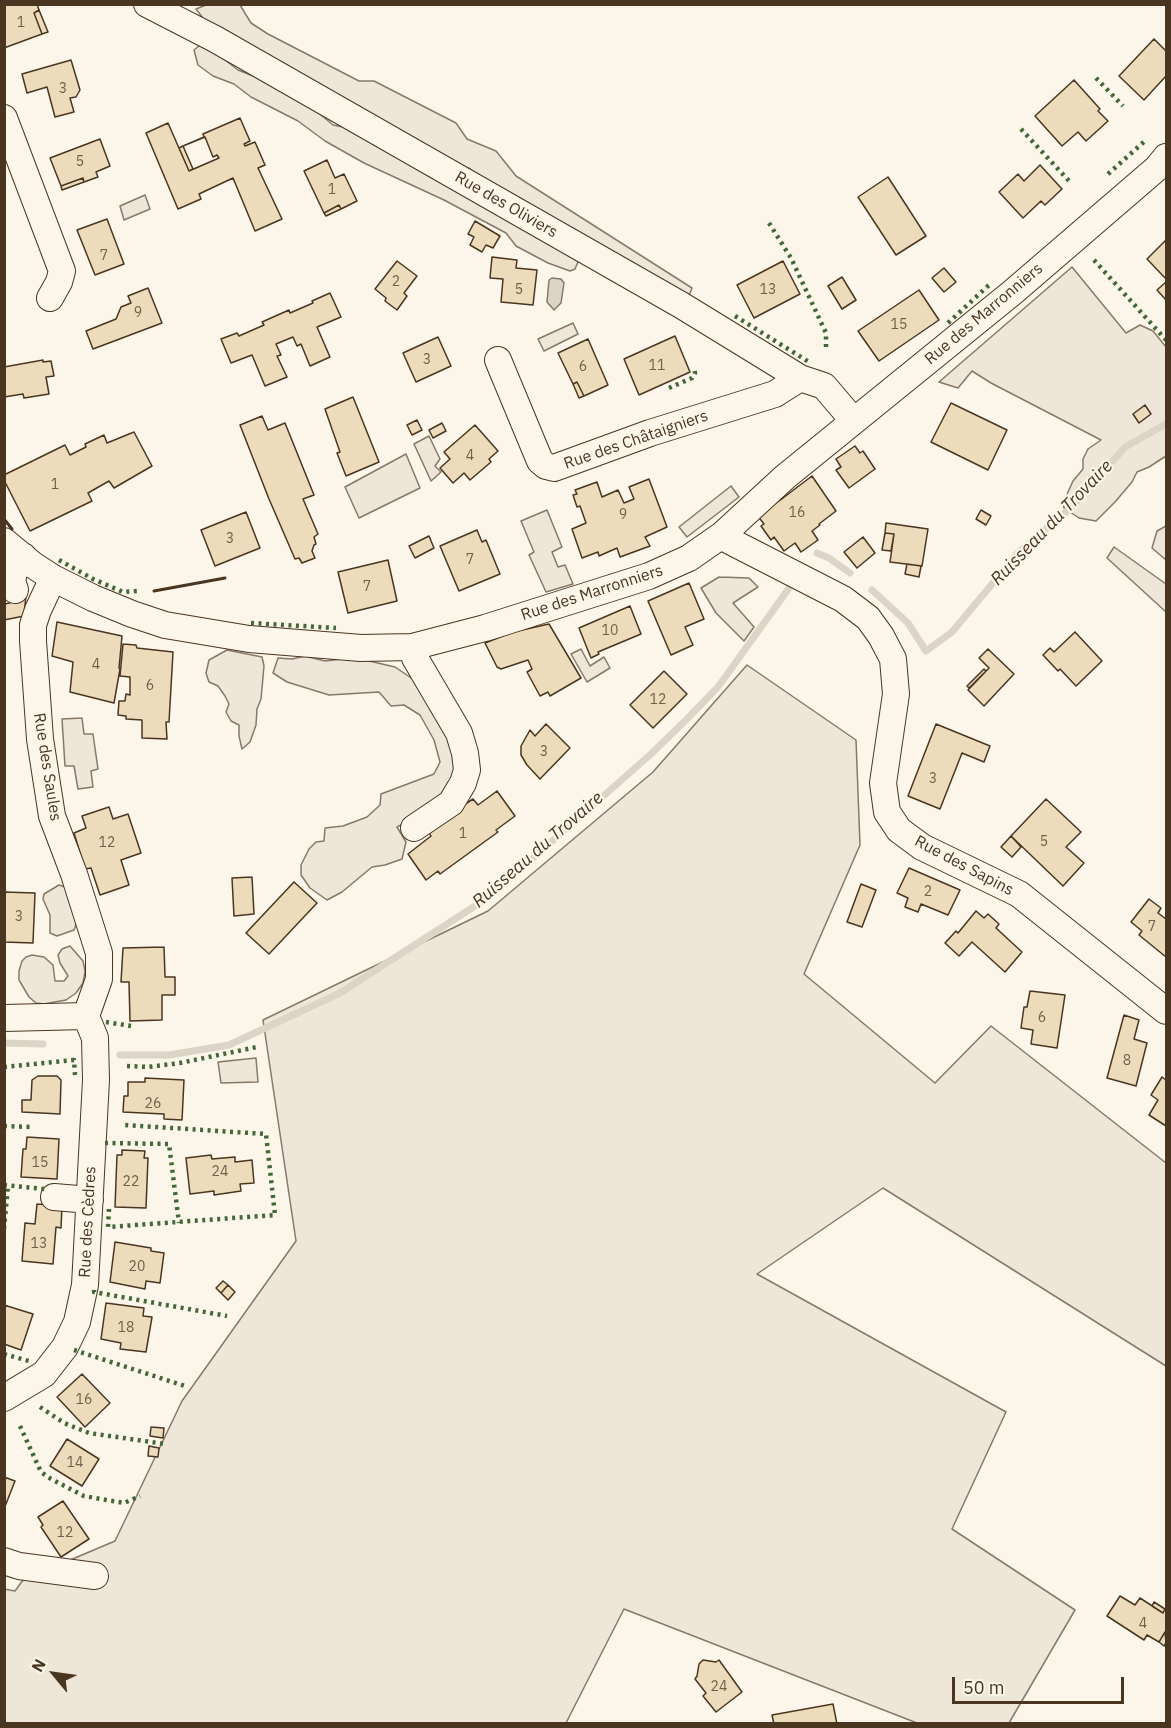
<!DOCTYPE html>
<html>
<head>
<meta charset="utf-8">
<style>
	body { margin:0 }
	#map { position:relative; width:1171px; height:1728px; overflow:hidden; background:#fbf6e9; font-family:"IBM Plex Sans",sans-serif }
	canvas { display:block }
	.frame { position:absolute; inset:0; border:6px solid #4a3520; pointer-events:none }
	.north { position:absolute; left:24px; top:1644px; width:60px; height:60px; -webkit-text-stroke:4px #fbf6e9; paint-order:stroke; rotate:299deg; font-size:16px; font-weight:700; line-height:24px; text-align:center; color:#4a3520 }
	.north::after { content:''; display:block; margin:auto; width:21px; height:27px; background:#4a3520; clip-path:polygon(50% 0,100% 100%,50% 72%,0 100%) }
	.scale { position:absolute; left:952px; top:1677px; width:172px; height:27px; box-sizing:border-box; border:3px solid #4a3520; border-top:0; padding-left:8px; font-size:18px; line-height:21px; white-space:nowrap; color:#4a3520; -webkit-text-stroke:4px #fbf6e9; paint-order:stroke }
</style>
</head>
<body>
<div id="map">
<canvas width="1171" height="1728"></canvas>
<div class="frame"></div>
<div class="north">N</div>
<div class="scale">50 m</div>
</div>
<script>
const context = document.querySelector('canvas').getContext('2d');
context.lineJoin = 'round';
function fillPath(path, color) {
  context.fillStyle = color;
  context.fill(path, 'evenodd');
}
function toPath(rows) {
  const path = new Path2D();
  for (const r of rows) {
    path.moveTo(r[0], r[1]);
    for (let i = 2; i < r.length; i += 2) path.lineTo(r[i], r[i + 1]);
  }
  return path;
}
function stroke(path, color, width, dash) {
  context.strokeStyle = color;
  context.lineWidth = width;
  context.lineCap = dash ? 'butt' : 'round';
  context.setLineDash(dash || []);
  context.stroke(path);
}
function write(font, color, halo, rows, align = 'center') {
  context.font = font + ' "IBM Plex Sans",sans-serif';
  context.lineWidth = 4.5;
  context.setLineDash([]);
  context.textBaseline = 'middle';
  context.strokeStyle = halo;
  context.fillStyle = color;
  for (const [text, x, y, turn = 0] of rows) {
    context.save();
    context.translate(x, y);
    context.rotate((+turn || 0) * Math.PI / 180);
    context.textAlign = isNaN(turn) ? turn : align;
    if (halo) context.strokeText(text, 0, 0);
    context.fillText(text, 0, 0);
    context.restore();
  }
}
const green = toPath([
	[206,5,240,5,251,23,268,34,359,81,374,81,456,123,467,139,496,151,516,176,692,288,688,298,602,248,573,228,542,218,486,185,469,168,455,168,206,22,196,9,206,5],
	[199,46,207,46,238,70,294,92,333,125,364,131,580,257,575,269,570,271,548,263,516,246,506,233,444,200,364,163,325,141,298,121,251,97,234,84,213,76,198,65,194,50,199,46],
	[145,195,150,209,124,220,120,206,145,195],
	[1072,267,1126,333,1140,325,1153,331,1166,347,1166,456,1149,467,1137,472,1132,482,1115,502,1096,521,1079,518,1064,508,1063,503,1073,481,1083,469,1083,459,1088,449,1101,440,991,383,972,371,958,388,939,382,1072,267],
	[573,323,578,334,544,351,538,339,573,323],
	[429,436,440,459,435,466,441,472,431,481,414,444,429,436],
	[406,454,420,488,359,518,345,487,406,454],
	[731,486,739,497,687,537,679,527,731,486],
	[547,510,562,547,552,552,558,567,565,565,573,584,546,592,529,555,534,552,521,521,547,510],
	[1166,526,1166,560,1152,548,1157,531,1166,526],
	[1114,547,1166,584,1166,612,1107,558,1114,547],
	[719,577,749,578,758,587,733,603,754,627,744,641,716,613,701,588,719,577],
	[581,649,590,666,604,657,610,668,587,682,571,654,581,649],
	[227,650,262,657,264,666,261,699,257,709,256,725,250,742,242,749,239,736,239,725,231,721,226,712,229,704,225,696,218,686,209,682,206,673,209,660,227,650],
	[305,656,325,661,342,659,365,660,395,667,420,684,458,750,452,785,428,811,397,827,406,842,402,859,385,865,372,867,342,892,327,900,310,888,301,875,301,865,309,849,316,842,324,841,325,828,343,826,367,817,380,805,381,794,434,774,440,762,434,740,420,715,404,705,391,706,379,692,329,695,287,682,273,673,278,658,292,659,305,656],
	[747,665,856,740,860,845,804,974,935,1083,991,1026,1166,1163,1166,1366,883,1188,757,1274,1006,1412,952,1529,1075,1610,1009,1723,917,1723,624,1609,566,1723,5,1723,4,1589,15,1591,23,1580,115,1541,182,1401,296,1241,263,1020,488,911,653,772,747,665],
	[82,718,84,734,93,734,98,769,91,771,93,787,78,789,74,766,65,766,62,719,82,718],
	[59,885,68,888,79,917,74,930,57,936,50,933,50,915,43,899,44,894,59,885],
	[70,946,83,961,85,971,83,983,76,993,66,1000,44,1004,36,1003,29,997,19,980,19,971,22,961,26,957,32,955,44,957,53,965,55,981,64,981,68,976,60,963,58,955,62,949,70,946],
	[256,1058,258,1082,221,1083,218,1062,256,1058]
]);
const water = toPath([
	[552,278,561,279,564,283,561,303,554,310,547,302,549,280,552,278]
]);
const stream = toPath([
	[817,553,829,558,850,573],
	[872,590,908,623,926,651,952,632,1018,553,1074,505,1125,447,1166,424],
	[4,1043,43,1044],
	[120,1055,169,1055,229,1045,340,993,489,897,651,754,687,719,718,687,792,584]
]);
const building = toPath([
	[4,4,37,4,39,10,34,13,42,34,4,48,4,4],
	[39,10,48,32,42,34,34,13,39,10],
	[1154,39,1166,51,1166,76,1144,100,1119,76,1154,39],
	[71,60,80,90,76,97,70,98,74,112,55,117,47,87,27,93,22,74,71,60],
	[1074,80,1100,109,1098,111,1108,121,1086,141,1078,132,1062,146,1035,116,1074,80],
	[240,118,250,141,244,144,245,146,255,142,265,165,258,168,282,219,255,231,233,178,199,194,201,199,178,209,146,133,168,123,189,171,219,158,217,155,213,157,205,137,183,146,204,137,203,134,240,118],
	[100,139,110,166,96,172,98,177,84,182,83,178,61,186,50,158,100,139],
	[183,146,193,169,189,171,179,148,183,146],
	[327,160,335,178,344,174,357,201,341,209,339,205,324,213,304,171,327,160],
	[1040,165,1062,189,1045,205,1041,201,1023,218,999,192,1018,174,1024,181,1040,165],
	[888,177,926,236,896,255,858,197,888,177],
	[83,178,84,182,62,190,61,186,83,178],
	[339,205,341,209,326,216,324,213,339,205],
	[107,219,124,264,95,275,77,230,107,219],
	[475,221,500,236,493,248,486,245,482,252,470,245,474,237,468,234,475,221],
	[1166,240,1166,279,1147,259,1166,240],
	[492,257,517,260,516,268,537,270,533,305,501,302,503,279,490,278,492,257],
	[397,261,417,276,404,293,407,296,397,310,385,301,386,298,375,289,397,261],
	[783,261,800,294,754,318,737,285,783,261],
	[944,268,956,282,944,292,932,278,944,268],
	[842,277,856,300,842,309,828,286,842,277],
	[1166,282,1166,300,1157,290,1166,282],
	[148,288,162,323,93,349,86,331,116,319,121,307,131,303,128,296,148,288],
	[919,290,939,320,879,361,858,331,919,290],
	[330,293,341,317,317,327,330,357,310,366,301,344,297,346,293,337,276,344,281,355,277,356,287,377,265,386,252,355,231,363,221,339,237,333,239,336,264,325,262,322,289,310,290,313,313,303,312,301,330,293],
	[675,336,690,372,639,395,624,359,675,336],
	[438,337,451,366,416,382,403,353,438,337],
	[588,339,608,385,584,396,577,382,573,384,558,353,588,339],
	[43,360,43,362,51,361,54,376,46,377,49,394,24,398,23,394,4,397,4,367,43,360],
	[577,382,584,396,579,398,573,384,577,382],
	[353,397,379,462,346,476,337,453,340,452,325,409,353,397],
	[951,403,1007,430,988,470,931,442,951,403],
	[1145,405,1151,414,1139,423,1133,414,1145,405],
	[262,416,268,430,285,423,314,495,303,499,318,534,314,537,316,544,314,545,312,551,315,558,302,563,299,558,295,559,269,499,240,425,262,416],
	[417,420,422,430,412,435,407,425,417,420],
	[442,423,446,431,433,438,429,430,442,423],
	[475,425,498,451,489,459,491,462,470,480,464,473,453,483,440,468,450,459,444,452,475,425],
	[134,432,152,466,114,488,109,481,88,493,92,501,30,531,4,480,4,475,65,445,70,455,86,447,85,444,104,435,107,443,134,432],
	[855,446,860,453,863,451,875,469,849,488,836,470,841,467,836,459,855,446],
	[812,476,836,511,819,524,820,525,812,531,818,540,801,552,795,543,784,551,774,537,771,540,761,526,764,524,757,515,783,498,812,476],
	[649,479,667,527,645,537,650,546,620,557,617,548,599,556,598,552,582,558,572,529,586,523,580,506,577,507,573,495,577,494,575,490,597,482,602,497,618,490,624,503,634,499,629,487,649,479],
	[981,510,991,516,986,525,976,519,981,510],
	[246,512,260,548,215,566,201,530,246,512],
	[886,523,928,529,922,566,890,562,894,534,885,533,886,523],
	[477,530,482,542,486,540,500,574,459,591,440,546,477,530],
	[885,533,894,534,891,551,882,550,885,533],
	[429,536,434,548,415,558,409,546,429,536],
	[863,537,875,553,857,568,844,552,863,537],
	[388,560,397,601,348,613,338,572,388,560],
	[907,564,921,566,919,577,905,574,907,564],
	[689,583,704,619,685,627,693,645,671,655,648,601,689,583],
	[26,595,24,616,4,620,4,604,10,603,9,597,26,595],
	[630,606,641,634,598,652,599,654,591,658,579,628,630,606],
	[57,622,122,636,119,668,120,669,114,703,70,692,73,662,52,656,57,622],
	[549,624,581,678,550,696,548,692,540,696,527,672,532,669,528,660,501,669,497,667,485,643,513,632,549,624],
	[1075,632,1102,661,1076,686,1060,669,1058,671,1043,655,1050,648,1054,652,1075,632],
	[123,644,136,645,137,648,173,652,169,722,166,722,167,739,142,738,142,720,126,719,126,716,118,715,119,701,125,701,126,694,130,695,130,677,120,676,123,644],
	[988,649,1014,674,984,706,968,690,989,668,979,658,988,649],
	[984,669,986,671,969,688,967,686,984,669],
	[664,671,687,694,653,728,630,705,664,671],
	[546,724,570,748,540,779,527,765,521,755,521,746,530,730,535,736,546,724],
	[936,724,990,746,984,762,962,753,940,809,908,796,936,724],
	[497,791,515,816,496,830,498,832,440,874,438,871,426,880,408,854,431,836,427,829,473,799,478,805,497,791],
	[1046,799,1081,832,1066,847,1084,863,1063,886,1011,836,1046,799],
	[109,807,113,819,128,814,141,853,121,860,129,885,100,895,91,868,85,869,74,833,86,828,82,816,109,807],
	[1011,836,1021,847,1012,857,1001,847,1011,836],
	[909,868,960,890,948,915,921,904,918,912,905,907,908,898,897,893,909,868],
	[252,877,254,914,234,916,232,878,252,877],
	[294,882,317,903,269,954,246,933,294,882],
	[861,884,876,890,862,927,847,922,861,884],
	[4,892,35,893,33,943,4,942,4,892],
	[1149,899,1161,908,1158,913,1166,919,1166,957,1139,935,1142,931,1131,922,1149,899],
	[976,911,984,918,988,914,999,924,996,928,1022,952,1005,972,972,942,959,956,945,943,956,931,958,933,976,911],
	[164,947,165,977,175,977,175,995,162,995,162,1020,130,1021,129,982,121,982,123,948,164,947],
	[1030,991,1065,995,1057,1048,1031,1044,1033,1030,1021,1028,1024,1007,1027,1007,1030,991],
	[1124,1015,1139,1020,1134,1039,1147,1043,1136,1086,1107,1078,1124,1015],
	[38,1076,57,1076,61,1080,60,1114,22,1112,22,1100,31,1100,32,1080,38,1076],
	[1162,1077,1166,1080,1166,1126,1149,1115,1158,1100,1151,1095,1162,1077],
	[145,1078,184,1080,182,1120,164,1119,164,1114,123,1112,124,1096,128,1096,128,1082,145,1082,145,1078],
	[27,1137,59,1139,57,1179,21,1177,23,1149,26,1149,27,1137],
	[122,1150,145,1151,144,1158,148,1158,146,1208,115,1207,117,1155,122,1155,122,1150],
	[211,1155,212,1159,235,1157,235,1162,252,1160,254,1183,240,1184,241,1191,214,1195,214,1191,190,1194,186,1158,211,1155],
	[37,1204,62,1206,61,1228,56,1227,53,1264,22,1261,25,1223,35,1224,37,1204],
	[115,1242,151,1248,151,1251,164,1253,160,1283,146,1281,145,1289,110,1282,115,1242],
	[223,1281,228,1285,221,1293,216,1288,223,1281],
	[228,1285,235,1292,228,1300,221,1293,228,1285],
	[106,1303,144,1308,143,1316,152,1317,146,1352,120,1349,121,1343,101,1339,106,1303],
	[4,1305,33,1314,21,1350,4,1344,4,1305],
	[82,1374,110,1403,85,1427,57,1397,82,1374],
	[151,1427,164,1428,163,1438,150,1436,151,1427],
	[67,1439,99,1459,82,1486,50,1466,67,1439],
	[149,1446,159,1448,158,1457,148,1456,149,1446],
	[4,1477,15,1481,4,1509,4,1477],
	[63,1501,89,1539,61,1557,41,1527,43,1525,38,1517,63,1501],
	[1120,1596,1135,1605,1140,1598,1163,1613,1165,1609,1166,1610,1166,1633,1165,1632,1159,1642,1147,1635,1144,1640,1107,1616,1120,1596],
	[1154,1602,1165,1609,1163,1613,1152,1606,1154,1602],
	[1165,1632,1166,1643,1164,1646,1159,1642,1165,1632],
	[703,1660,716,1662,719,1660,742,1692,716,1712,703,1696,706,1693,695,1679,697,1676,699,1664,703,1660],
	[833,1704,837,1724,774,1724,772,1715,833,1704]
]);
const minor = toPath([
	[147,4,215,39,681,305,800,378,824,386,853,420],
	[4,118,62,271,59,282,50,298],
	[498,360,540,461,546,466,554,468,650,433,775,394,800,378],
	[722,535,728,540,843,599,868,618,881,636,893,659,896,694,883,783,887,812,899,830,922,847,1019,894,1166,1011],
	[4,541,33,565,53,578,93,598,132,614,165,625,249,639,361,648,412,647,485,628,649,576,689,558,722,535,785,477,1013,292,1157,168,1166,157],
	[53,578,38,610,33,625,33,641,40,739,52,816,74,874,99,953,99,979,86,1016],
	[15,590,12,580,15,569,23,556],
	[412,647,415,658,459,733,465,753,467,770,463,783,451,803,414,828],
	[4,1018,86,1016],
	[54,1197,90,1200],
	[4,1398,44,1374,65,1347,77,1322,85,1285,96,1080,95,1038,86,1016],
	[4,1561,19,1566,95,1576]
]);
const hedge = toPath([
	[1096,78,1123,106],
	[1021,129,1070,182],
	[1108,174,1146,140],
	[769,223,791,258,826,333,826,347],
	[1094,260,1166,340],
	[735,316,809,362],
	[948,323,989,285],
	[669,388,692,378,695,373,694,368],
	[59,560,93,579,123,592,137,591],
	[251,623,336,628],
	[106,1022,131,1026],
	[127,1066,148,1067,180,1063,257,1047],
	[4,1067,74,1060,75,1075],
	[4,1126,31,1127],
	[105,1143,169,1144,179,1223],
	[4,1185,45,1189],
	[109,1209,108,1227,275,1215,266,1134,125,1125],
	[4,1229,8,1186],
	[94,1290,94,1292,227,1316],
	[74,1350,188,1387],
	[4,1354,29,1361],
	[40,1407,64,1423,89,1433,165,1444],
	[20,1426,41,1472,51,1479,84,1496,124,1503,140,1496]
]);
const wall = toPath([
	[4,519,12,529],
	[154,591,225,578]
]);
const numberNames = [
	["1",21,23],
	["3",63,89],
	["5",80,162],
	["1",332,190],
	["7",104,256],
	["2",396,282],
	["5",519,290],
	["13",768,290],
	["9",138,313],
	["15",899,325],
	["3",427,360],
	["11",657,366],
	["6",583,367],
	["4",470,456],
	["1",55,485],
	["16",797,513],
	["9",623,515],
	["3",230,539],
	["7",470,560],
	["7",367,587],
	["10",610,631],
	["4",96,665],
	["6",150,686],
	["12",658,700],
	["3",544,752],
	["3",933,779],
	["1",463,834],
	["5",1044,842],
	["12",107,843],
	["2",928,892],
	["3",19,917],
	["7",1152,927],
	["6",1042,1018],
	["8",1127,1061],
	["26",153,1104],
	["15",40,1163],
	["24",220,1172],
	["22",131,1182],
	["13",39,1244],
	["20",137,1267],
	["18",126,1328],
	["16",84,1400],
	["14",75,1463],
	["12",65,1533],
	["4",1143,1624],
	["24",719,1687]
];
const streetNames = [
	["Rue des Oliviers",506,205,30],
	["Rue des Marronniers",984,314,-40],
	["Rue des Châtaigniers",636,440,-19],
	["Rue des Marronniers",592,593,-18],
	["Rue des Saules",47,767,81],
	["Rue des Sapins",964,866,28],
	["Rue des Cèdres",88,1222,-87]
];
const waterNames = [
	["Ruisseau du Trovaire",1052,523,-46],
	["Ruisseau du Trovaire",538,850,-41]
];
fillPath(green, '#ede6d9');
stroke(green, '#887966', 1.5);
fillPath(water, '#dcd4c6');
stroke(water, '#887966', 1.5);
stroke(stream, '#dcd4c6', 7);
fillPath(building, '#ecdcbc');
stroke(building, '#4a3520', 1.5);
stroke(minor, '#4a3520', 28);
stroke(minor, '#fbf6e9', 26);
stroke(hedge, '#436837', 4.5, [3, 4.5]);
stroke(wall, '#4a3520', 3);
write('14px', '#725f47', null, numberNames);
write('16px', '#4a3520', '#fbf6e9', streetNames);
write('italic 18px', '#4a3520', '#fbf6e9', waterNames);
</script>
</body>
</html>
